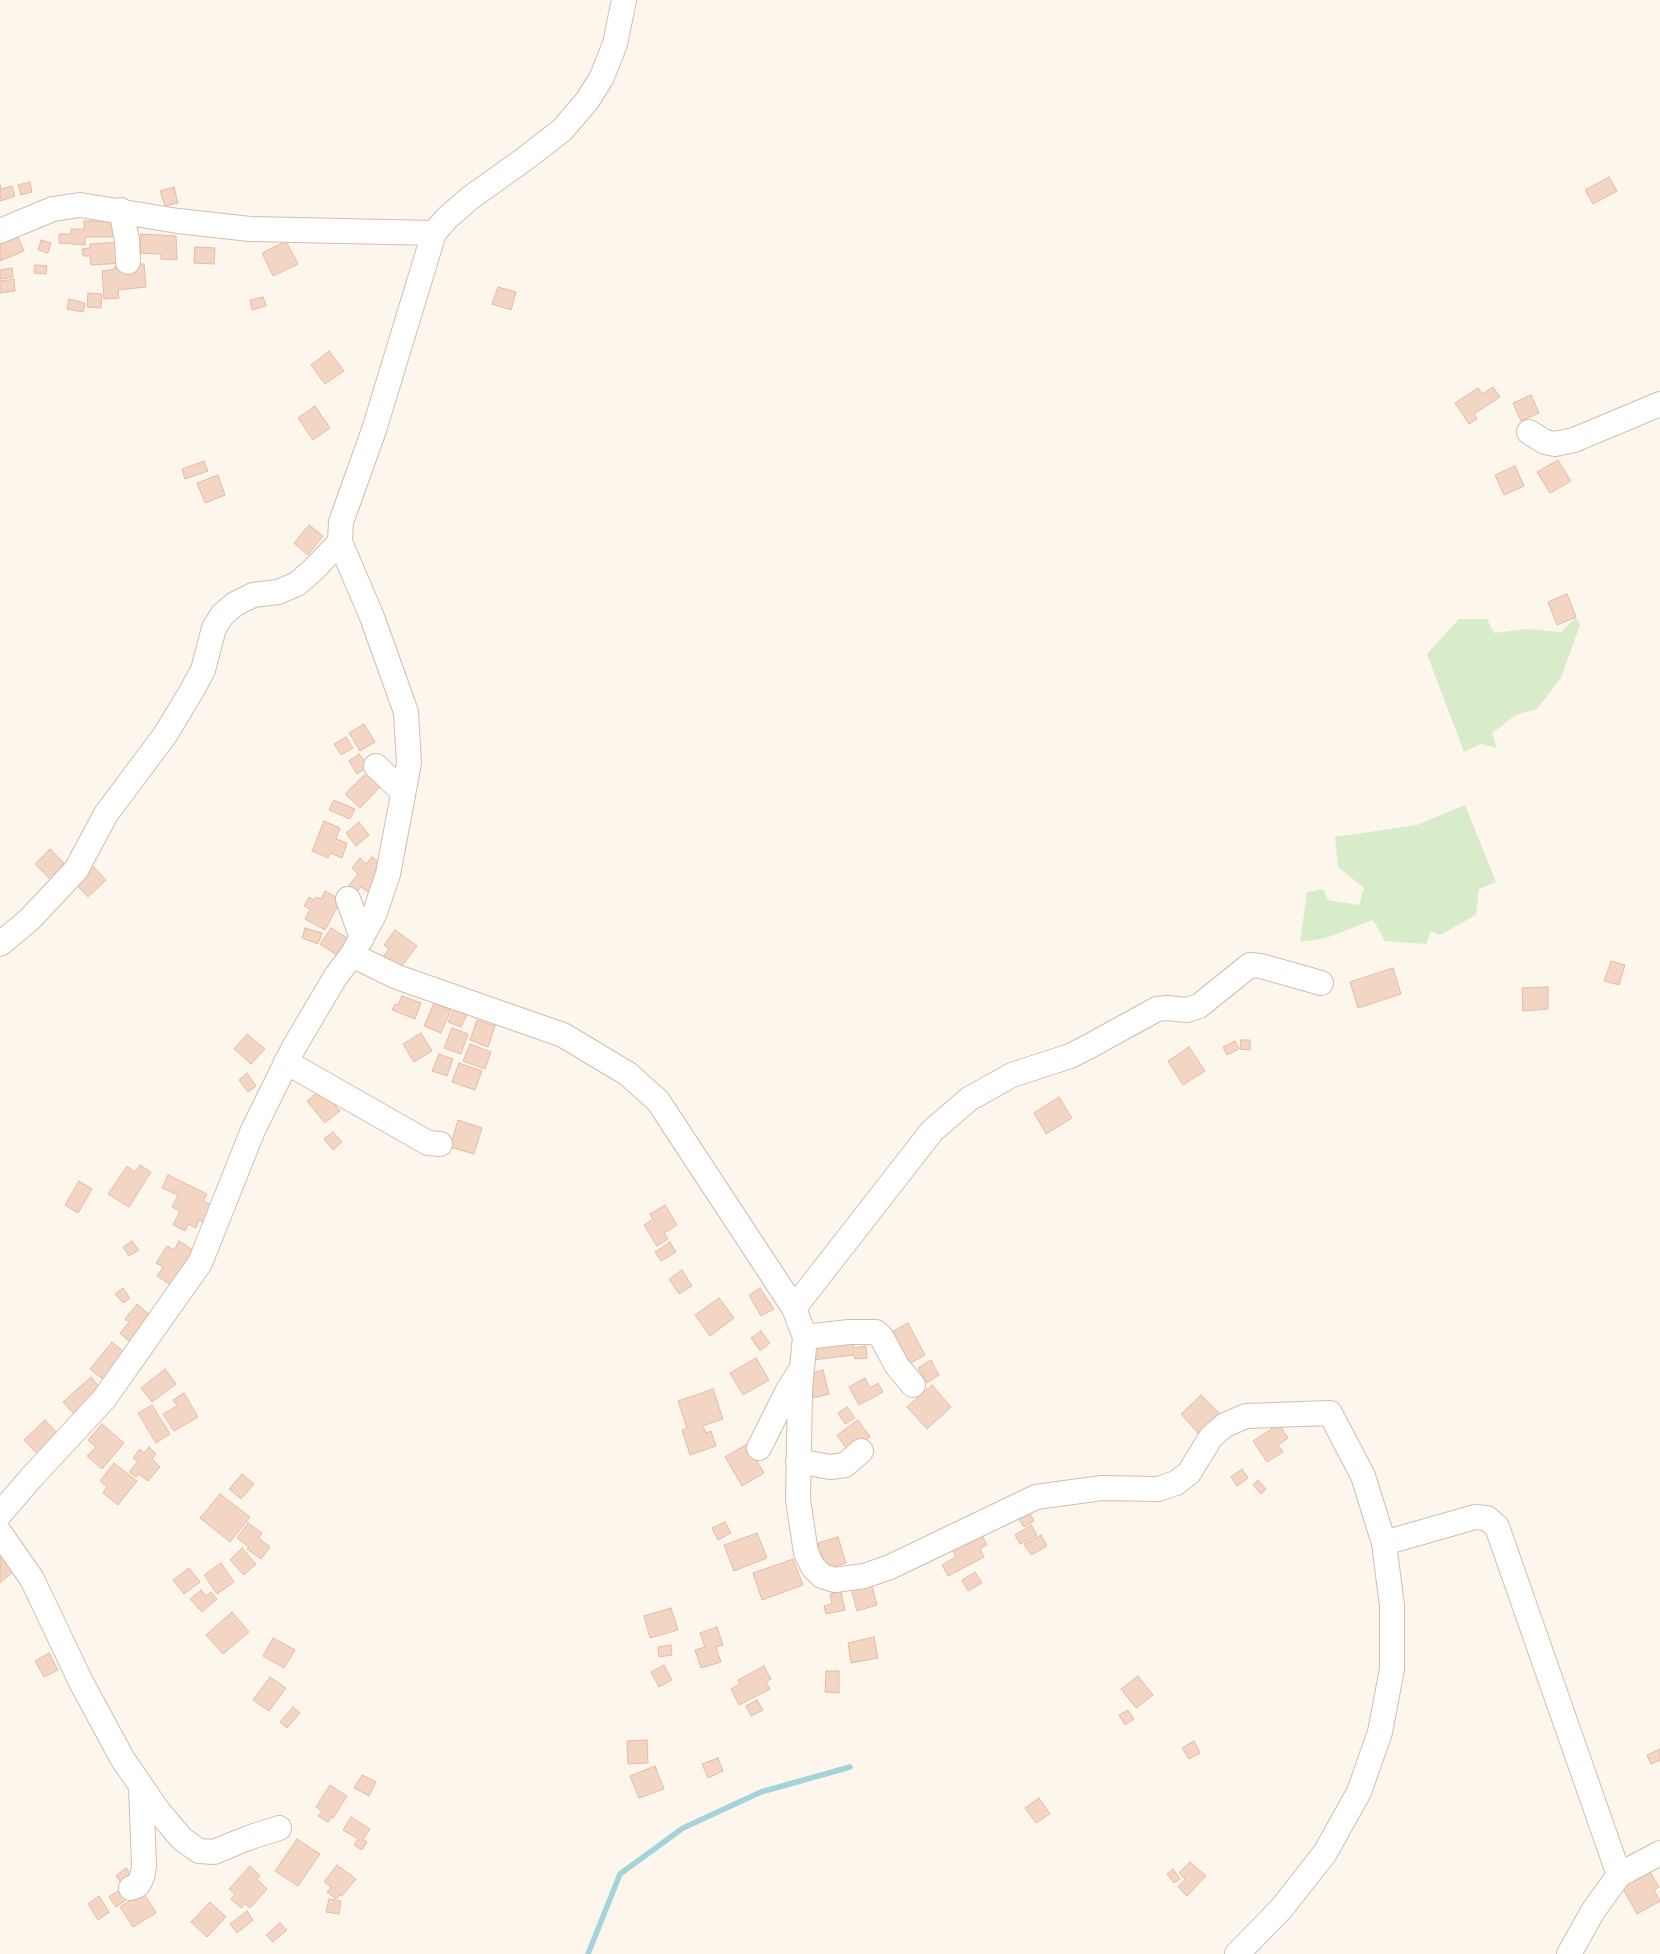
<!DOCTYPE html>
<html>
<head>
<meta charset="utf-8">
<style>
	body { margin:0 }
	canvas { display:block; background:#fdf6ec }
</style>
</head>
<body>
<canvas width="1660" height="1954"></canvas>
<script>
const context = document.querySelector('canvas').getContext('2d');
context.lineJoin = 'round';
function fillPath(path, color) {
  context.fillStyle = color;
  context.fill(path, 'evenodd');
}
function toPath(rows) {
  const path = new Path2D();
  for (const r of rows) {
    path.moveTo(r[0], r[1]);
    for (let i = 2; i < r.length; i += 2) path.lineTo(r[i], r[i + 1]);
  }
  return path;
}
function stroke(path, color, width, dash) {
  context.strokeStyle = color;
  context.lineWidth = width;
  context.lineCap = dash ? 'butt' : 'round';
  context.setLineDash(dash || []);
  context.stroke(path);
}
const green = toPath([
	[1576,617,1580,625,1561,678,1537,709,1516,715,1492,733,1497,748,1481,744,1464,752,1427,654,1459,619,1487,619,1494,633,1527,629,1561,632],
	[1465,805,1496,882,1479,889,1476,915,1440,935,1431,931,1426,944,1385,941,1373,920,1326,938,1300,942,1307,892,1323,889,1328,900,1359,905,1364,888,1338,867,1335,837,1417,825]
]);
const stream = toPath([
	[588,1954,620,1874,683,1828,761,1792,850,1767]
]);
const building = toPath([
	[1609,177,1617,191,1593,204,1585,190,1609,177],
	[30,182,32,192,21,195,18,185,30,182],
	[0,185,1,189,12,186,15,196,0,201,0,185],
	[174,187,178,203,165,206,160,191,174,187],
	[84,221,114,221,114,237,85,237,85,245,59,243,59,234,71,234,71,229,84,229,84,221],
	[17,234,24,251,0,261,0,241,17,234],
	[141,234,176,236,177,260,161,259,161,254,140,253,141,234],
	[41,240,51,243,48,253,38,250,41,240],
	[286,241,298,264,273,276,262,253,286,241],
	[121,242,123,263,91,265,90,256,83,256,82,249,90,248,90,244,121,242],
	[195,247,215,248,214,264,194,263,195,247],
	[144,264,146,287,118,290,119,298,104,299,102,271,115,269,115,266,144,264],
	[35,265,47,266,46,274,34,273,35,265],
	[12,268,13,277,0,279,0,270,12,268],
	[14,279,15,291,0,293,0,281,14,279],
	[498,287,516,292,511,310,492,304,498,287],
	[88,293,102,294,101,308,87,307,88,293],
	[263,297,266,306,252,310,250,300,263,297],
	[69,299,85,303,83,312,67,309,69,299],
	[329,351,344,371,325,384,311,365,329,351],
	[1493,387,1500,397,1474,414,1477,419,1469,424,1455,403,1478,388,1482,394,1493,387],
	[1531,395,1539,413,1521,421,1513,403,1531,395],
	[315,406,330,428,313,440,298,418,315,406],
	[1558,460,1571,481,1550,493,1537,472,1558,460],
	[204,461,208,471,185,479,182,469,204,461],
	[1515,466,1524,486,1504,495,1495,475,1515,466],
	[218,475,225,495,205,503,197,483,218,475],
	[309,525,323,536,308,555,294,543,309,525],
	[1567,594,1576,617,1557,625,1548,602,1567,594],
	[364,724,375,742,360,751,349,733,364,724],
	[346,737,353,748,341,755,334,744,346,737],
	[359,754,369,766,357,774,349,761,359,754],
	[367,772,381,786,360,808,345,794,367,772],
	[334,800,355,809,350,819,329,810,334,800],
	[324,821,340,828,336,839,347,843,342,858,330,853,328,858,312,851,324,821],
	[359,822,369,835,356,846,346,833,359,822],
	[50,849,67,866,52,881,35,864,50,849],
	[372,857,380,863,375,870,383,876,369,893,361,887,355,894,347,888,358,874,352,868,360,858,366,864,372,857],
	[91,864,106,880,88,897,73,881,91,864],
	[325,891,341,900,325,930,305,919,310,909,304,906,309,897,314,900,316,897,321,899,325,891],
	[305,928,322,933,318,944,302,938,305,928],
	[331,928,349,939,338,956,320,944,331,928],
	[395,930,417,946,398,971,381,959,389,949,384,945,395,930],
	[1611,961,1625,965,1619,985,1604,981,1611,961],
	[1393,968,1401,994,1358,1008,1350,982,1393,968],
	[1548,987,1548,1009,1523,1011,1522,988,1548,987],
	[402,996,421,1003,415,1019,392,1010,395,1004,398,1005,402,996],
	[434,1003,451,1010,441,1033,424,1026,434,1003],
	[454,1009,467,1015,461,1027,448,1022,454,1009],
	[477,1020,495,1026,488,1047,470,1040,477,1020],
	[452,1028,468,1034,461,1054,444,1048,452,1028],
	[421,1033,432,1051,414,1062,403,1044,421,1033],
	[247,1034,265,1049,251,1064,234,1049,247,1034],
	[1241,1040,1250,1040,1250,1050,1240,1049,1241,1040],
	[1235,1041,1239,1049,1227,1055,1223,1047,1235,1041],
	[470,1044,491,1052,485,1069,463,1061,470,1044],
	[1189,1047,1205,1071,1183,1085,1168,1061,1189,1047],
	[439,1054,453,1059,447,1076,432,1071,439,1054],
	[459,1063,482,1071,475,1090,452,1082,459,1063],
	[247,1073,256,1086,248,1092,239,1080,247,1073],
	[321,1089,340,1111,325,1123,307,1101,321,1089],
	[1059,1097,1072,1118,1046,1134,1034,1113,1059,1097],
	[458,1120,482,1128,474,1154,450,1147,458,1120],
	[333,1132,342,1142,333,1150,324,1139,333,1132],
	[140,1165,151,1172,129,1207,108,1194,127,1166,135,1172,140,1165],
	[168,1175,207,1194,203,1201,216,1207,203,1222,199,1220,196,1228,188,1224,185,1231,173,1225,180,1211,172,1207,178,1195,162,1188,168,1175],
	[79,1181,92,1189,78,1213,65,1205,79,1181],
	[665,1205,677,1225,664,1233,668,1239,657,1246,644,1225,653,1219,650,1214,665,1205],
	[132,1241,139,1250,129,1256,123,1247,132,1241],
	[179,1241,193,1250,171,1285,157,1276,163,1267,156,1263,167,1246,174,1250,179,1241],
	[670,1242,676,1252,661,1261,655,1252,670,1242],
	[682,1270,692,1286,679,1294,669,1279,682,1270],
	[123,1288,130,1298,123,1303,115,1294,123,1288],
	[760,1288,774,1309,761,1316,749,1295,760,1288],
	[719,1298,734,1318,710,1336,695,1315,719,1298],
	[137,1304,152,1317,131,1343,120,1333,129,1322,125,1319,137,1304],
	[908,1323,925,1355,904,1367,886,1335,908,1323],
	[761,1331,770,1343,760,1351,751,1338,761,1331],
	[853,1337,854,1348,866,1346,867,1358,855,1359,854,1355,812,1360,810,1342,853,1337],
	[112,1342,130,1357,108,1383,90,1369,112,1342],
	[756,1358,769,1380,743,1395,730,1373,756,1358],
	[931,1360,939,1375,927,1383,918,1368,931,1360],
	[165,1369,176,1384,152,1402,141,1388,165,1369],
	[823,1370,829,1394,814,1398,807,1375,823,1370],
	[91,1377,101,1389,74,1414,63,1402,91,1377],
	[865,1378,870,1388,878,1383,883,1392,859,1405,849,1387,865,1378],
	[932,1385,951,1407,927,1429,907,1407,932,1385],
	[713,1389,723,1419,703,1426,706,1433,711,1431,716,1446,690,1455,682,1430,687,1428,678,1401,713,1389],
	[184,1393,198,1417,174,1431,163,1414,177,1406,173,1400,184,1393],
	[1201,1395,1219,1413,1198,1433,1181,1414,1201,1395],
	[152,1405,170,1434,156,1443,138,1413,152,1405],
	[847,1407,855,1418,845,1424,838,1413,847,1407],
	[45,1420,61,1437,40,1457,24,1440,45,1420],
	[858,1420,870,1437,849,1452,837,1435,858,1420],
	[102,1424,124,1443,102,1469,87,1456,96,1447,88,1440,102,1424],
	[1279,1424,1288,1438,1278,1445,1283,1452,1267,1462,1253,1441,1279,1424],
	[747,1444,764,1473,742,1486,725,1457,747,1444],
	[149,1447,156,1454,152,1459,160,1467,148,1481,139,1474,136,1477,129,1472,138,1461,133,1458,140,1449,144,1453,149,1447],
	[114,1463,137,1481,118,1505,103,1493,107,1487,100,1481,114,1463],
	[1242,1469,1248,1478,1237,1486,1231,1477,1242,1469],
	[242,1474,254,1484,241,1499,229,1489,242,1474],
	[1258,1480,1266,1489,1261,1494,1253,1485,1258,1480],
	[220,1494,250,1517,230,1542,200,1518,220,1494],
	[1027,1508,1034,1521,1024,1527,1016,1515,1027,1508],
	[725,1522,731,1533,718,1540,712,1528,725,1522],
	[248,1523,262,1533,259,1538,270,1547,261,1559,247,1549,249,1547,237,1538,248,1523],
	[1031,1525,1037,1535,1020,1544,1015,1535,1031,1525],
	[757,1533,767,1558,734,1571,724,1545,757,1533],
	[981,1534,987,1545,980,1549,984,1557,948,1576,942,1565,956,1557,952,1549,981,1534],
	[1041,1535,1047,1546,1031,1555,1024,1544,1041,1535],
	[838,1537,846,1563,826,1569,818,1543,838,1537],
	[242,1548,256,1564,244,1575,230,1560,242,1548],
	[0,1554,15,1570,0,1583,0,1554],
	[793,1559,803,1585,762,1600,753,1573,793,1559],
	[221,1563,234,1582,217,1594,204,1575,221,1563],
	[189,1568,200,1582,184,1594,173,1580,189,1568],
	[975,1572,982,1583,968,1591,962,1580,975,1572],
	[871,1583,877,1605,857,1611,851,1588,871,1583],
	[201,1590,206,1596,211,1592,217,1599,202,1612,190,1599,201,1590],
	[841,1592,845,1610,826,1614,824,1606,832,1604,830,1594,841,1592],
	[671,1608,678,1630,650,1638,644,1616,671,1608],
	[232,1612,249,1632,223,1654,206,1635,232,1612],
	[717,1627,723,1645,716,1647,721,1662,701,1668,695,1650,705,1647,700,1633,717,1627],
	[874,1637,878,1658,851,1663,848,1643,874,1637],
	[273,1638,295,1650,284,1668,263,1656,273,1638],
	[671,1645,672,1655,659,1657,658,1647,671,1645],
	[49,1653,58,1670,44,1677,35,1661,49,1653],
	[664,1665,672,1680,659,1687,651,1672,664,1665],
	[764,1666,771,1679,766,1682,770,1689,739,1705,731,1689,740,1684,738,1680,764,1666],
	[826,1671,839,1671,839,1693,825,1692,826,1671],
	[1138,1676,1153,1695,1136,1708,1121,1689,1138,1676],
	[270,1677,286,1688,269,1711,253,1700,270,1677],
	[757,1700,763,1710,751,1716,746,1706,757,1700],
	[293,1707,300,1713,287,1728,280,1722,293,1707],
	[1128,1710,1134,1719,1125,1725,1119,1715,1128,1710],
	[647,1740,648,1763,628,1764,627,1741,647,1740],
	[1194,1741,1200,1753,1189,1759,1182,1748,1194,1741],
	[1660,1749,1660,1760,1651,1764,1647,1755,1660,1749],
	[718,1758,723,1771,708,1778,702,1764,718,1758],
	[655,1766,664,1789,639,1798,630,1776,655,1766],
	[362,1775,376,1782,369,1796,354,1788,362,1775],
	[330,1785,347,1796,333,1818,331,1817,328,1822,318,1816,322,1811,316,1807,330,1785],
	[1039,1798,1050,1814,1036,1823,1025,1808,1039,1798],
	[351,1817,370,1829,363,1840,367,1842,362,1850,354,1845,358,1839,343,1830,351,1817],
	[297,1839,320,1854,298,1886,275,1871,297,1839],
	[1190,1862,1206,1876,1187,1896,1178,1887,1185,1879,1179,1873,1190,1862],
	[337,1865,356,1879,342,1896,340,1895,336,1899,327,1892,331,1887,324,1882,337,1865],
	[250,1866,260,1876,257,1879,267,1889,250,1908,245,1904,241,1908,231,1899,235,1894,229,1889,250,1866],
	[126,1868,131,1875,121,1882,116,1876,126,1868],
	[1173,1869,1180,1879,1174,1883,1167,1874,1173,1869],
	[1649,1870,1659,1887,1654,1890,1660,1901,1637,1914,1622,1887,1649,1870],
	[122,1888,129,1898,116,1907,109,1897,122,1888],
	[143,1892,156,1913,133,1927,120,1907,143,1892],
	[99,1896,109,1912,98,1920,88,1904,99,1896],
	[329,1899,341,1901,339,1914,326,1912,329,1899],
	[210,1902,226,1917,207,1937,191,1922,210,1902],
	[247,1911,253,1920,237,1933,230,1924,247,1911],
	[280,1923,287,1930,273,1942,266,1935,280,1923]
]);
const minor = toPath([
	[121,210,127,240,128,262],
	[0,231,53,209,80,205,178,221,250,229,434,233],
	[1529,432,1545,442,1555,444,1574,440,1660,404],
	[376,766,403,792],
	[348,899,362,938],
	[0,944,29,920,76,870,106,814,165,735,191,692,203,670,214,628,222,615,235,604,253,595,278,592,297,584,314,569,340,542],
	[352,955,397,977,563,1035,628,1074,658,1101,794,1308,805,1337,800,1389,798,1500,806,1553,813,1567,822,1576,835,1580,864,1576,890,1567,1036,1497,1102,1488,1158,1489,1176,1483,1189,1473,1211,1437,1225,1425,1246,1416,1330,1413,1363,1476,1384,1543,1392,1606,1392,1669,1380,1732,1359,1792,1325,1853,1281,1909,1237,1954],
	[286,1062,428,1143,440,1144],
	[794,1308,932,1131,969,1099,1012,1075,1070,1056,1086,1048,1157,1009,1167,1008,1187,1010,1199,1006,1250,965,1261,966,1321,983],
	[805,1337,849,1332,876,1332,882,1338,897,1366,913,1385],
	[759,1448,788,1390,799,1373],
	[798,1461,830,1467,845,1465,861,1451],
	[0,1514,31,1478,104,1399,200,1263,253,1130,294,1047,336,976,352,955,374,915,388,874,409,763,406,712,372,617,340,542,341,522,374,430,434,233,447,218,470,198,526,158,562,130,587,101,602,77,615,44,624,0],
	[0,1533,32,1579,81,1682,122,1758,159,1812,182,1839,199,1851,214,1852,248,1838,279,1828],
	[1384,1543,1475,1517,1487,1518,1497,1527,1619,1875],
	[131,1888,138,1885,142,1877,144,1866,141,1787],
	[1569,1954,1593,1911,1619,1875,1660,1853]
]);
fillPath(green, '#d8ecc9');
stroke(stream, '#a5d3da', 5.5);
fillPath(building, '#f3d5c3');
stroke(building, '#e6bba3', 1);
stroke(minor, '#d1beb0', 26);
stroke(minor, '#fff', 24);
</script>
</body>
</html>
